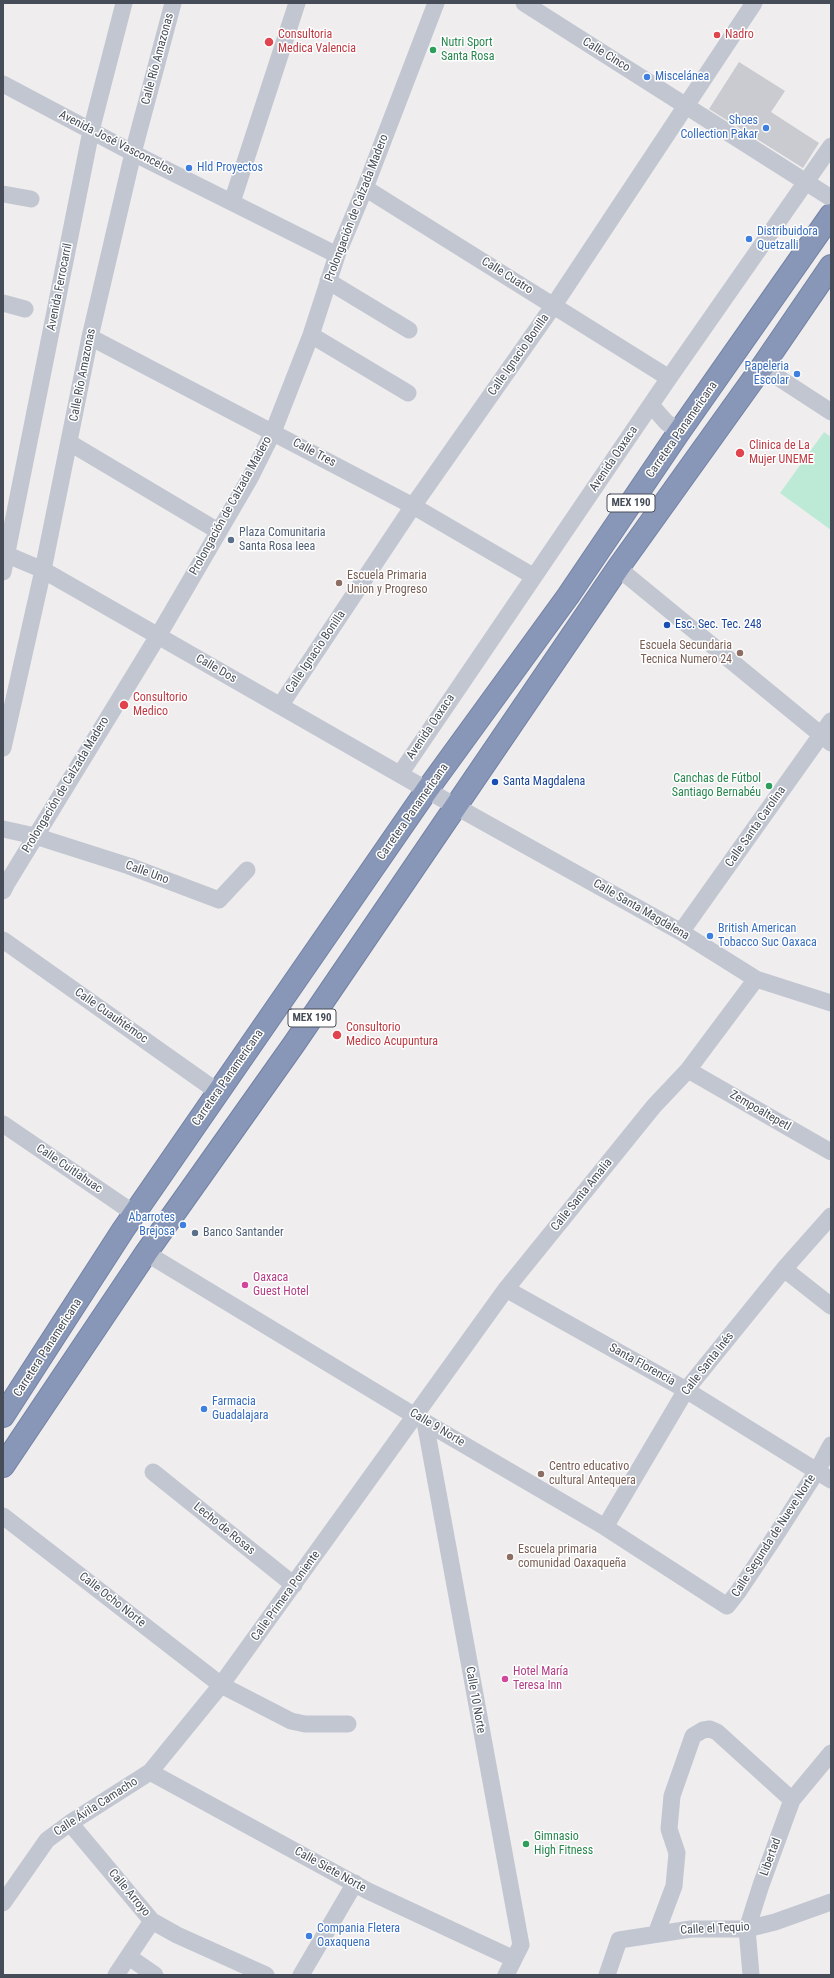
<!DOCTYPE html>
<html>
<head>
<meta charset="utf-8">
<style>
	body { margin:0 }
	#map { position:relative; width:834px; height:1978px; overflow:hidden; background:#efeded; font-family:"Roboto Condensed",sans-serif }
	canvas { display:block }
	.frame { position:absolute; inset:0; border:4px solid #464d58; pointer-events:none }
</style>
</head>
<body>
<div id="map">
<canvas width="834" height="1978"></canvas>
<div class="frame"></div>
</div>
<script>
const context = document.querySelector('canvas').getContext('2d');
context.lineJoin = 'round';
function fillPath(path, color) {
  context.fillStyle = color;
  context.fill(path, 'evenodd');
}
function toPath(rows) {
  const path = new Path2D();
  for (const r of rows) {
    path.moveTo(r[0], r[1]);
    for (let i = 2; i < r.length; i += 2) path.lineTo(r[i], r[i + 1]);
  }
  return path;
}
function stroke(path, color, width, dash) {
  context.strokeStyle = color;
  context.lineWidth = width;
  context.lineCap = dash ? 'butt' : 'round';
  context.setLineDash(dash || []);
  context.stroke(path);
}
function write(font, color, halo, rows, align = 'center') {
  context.font = font + ' "Roboto Condensed",sans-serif';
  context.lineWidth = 3;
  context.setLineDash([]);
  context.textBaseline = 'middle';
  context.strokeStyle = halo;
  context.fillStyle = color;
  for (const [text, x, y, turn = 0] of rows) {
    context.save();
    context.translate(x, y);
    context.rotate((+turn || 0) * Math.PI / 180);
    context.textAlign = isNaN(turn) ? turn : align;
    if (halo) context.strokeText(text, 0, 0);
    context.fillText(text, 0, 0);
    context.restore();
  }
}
const green = toPath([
	[824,432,831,437,831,530,780,493]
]);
const building = toPath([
	[739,62,785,91,771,112,819,143,803,168,709,109]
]);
const minor = toPath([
	[524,3,831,198],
	[3,84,133,153,337,255],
	[365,188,669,378],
	[3,194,31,199],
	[232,202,297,3],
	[328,281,409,330],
	[3,303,25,309],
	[311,335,408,393],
	[90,337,413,506,533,576],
	[762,367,831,412],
	[651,405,666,422,679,432],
	[70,443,218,531],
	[3,553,43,570,455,806,681,932,756,979,831,1003],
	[618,568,831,743],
	[3,572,91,131,124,3],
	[280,706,413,506,554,305,754,3],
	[3,748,43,570,90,337,133,153,173,3],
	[400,774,669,378,831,146],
	[3,829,35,836,129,866,219,900,247,870],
	[3,891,7,883,158,636,250,478,273,432,311,335,337,255,365,188,436,3],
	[681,932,831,721],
	[3,940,218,1092],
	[688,1070,831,1152],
	[3,1124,135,1214],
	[146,1253,425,1422,605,1527,727,1606,738,1592,774,1538,817,1471,831,1445],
	[784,1269,831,1306],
	[506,1289,686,1390,831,1480],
	[425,1422,521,1945,506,1975],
	[153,1472,294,1585],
	[3,1516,221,1685,291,1721,305,1724,348,1724],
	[605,1527,686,1390,784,1269,831,1216],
	[150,1772,368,1891,514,1959],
	[70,1823,152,1921,177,1935,266,1975],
	[3,1903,47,1840,70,1823,150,1772,221,1685,506,1289,654,1106,688,1070,756,979],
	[656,1934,674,1886,677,1853,669,1829,672,1796,693,1736,703,1730,710,1729,717,1732,792,1800],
	[129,1957,155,1975],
	[116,1975,152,1921],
	[301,1975,355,1883],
	[607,1975,619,1940,691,1929,747,1929,775,1922,831,1902],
	[751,1975,747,1929,761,1885,792,1800,831,1753]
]);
const highway = toPath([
	[3,1416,123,1230,427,790,568,596,679,432,831,215],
	[3,1466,146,1253,294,1044,618,568,762,367,831,266]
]);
const markers = [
	[717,35,4,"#e0444e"],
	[269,42,5,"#e0444e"],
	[433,50,4,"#2e9e5b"],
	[647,77,4,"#3f7fe0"],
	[766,128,4,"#3f7fe0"],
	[189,168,4,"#3f7fe0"],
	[749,239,4,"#3f7fe0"],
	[797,374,4,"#3f7fe0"],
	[740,453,5,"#e0444e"],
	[231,540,4,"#5c6f8a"],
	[339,583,4,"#8d6e63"],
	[667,625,4,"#1a4fb4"],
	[740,653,4,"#8d6e63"],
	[124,705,5,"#e0444e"],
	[495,782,4,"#1a4fb4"],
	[769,786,4,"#2e9e5b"],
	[710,936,4,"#3f7fe0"],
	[337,1035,5,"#e0444e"],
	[183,1225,4,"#3f7fe0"],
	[195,1233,4,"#5c6f8a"],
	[245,1285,4,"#d1479c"],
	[204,1409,4,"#3f7fe0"],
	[541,1474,4,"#8d6e63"],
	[510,1557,4,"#8d6e63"],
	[505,1679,4,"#d1479c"],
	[526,1844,4,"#2e9e5b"],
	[309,1936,4,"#3f7fe0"]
];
const shields = [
	[631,503,48],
	[312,1018,48]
];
const shieldNames = [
	["MEX 190",631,503],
	["MEX 190",312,1018]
];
const healthNames = [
	["Consultoria",278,35],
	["Medica Valencia",278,49],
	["Nadro",725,35],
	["Clinica de La",749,446],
	["Mujer UNEME",749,460],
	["Consultorio",133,698],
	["Medico",133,712],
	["Consultorio",346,1028],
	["Medico Acupuntura",346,1042]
];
const leisureNames = [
	["Nutri Sport",441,43],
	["Santa Rosa",441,57],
	["Canchas de Fútbol",761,779,"right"],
	["Santiago Bernabéu",761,793,"right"],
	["Gimnasio",534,1837],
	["High Fitness",534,1851]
];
const streetNames = [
	["Calle Cinco",606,55,32],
	["Calle Río Amazonas",158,59,-75],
	["Avenida José Vasconcelos",116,143,27],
	["Prolongación de Calzada Madero",357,208,-69],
	["Calle Cuatro",507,276,32],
	["Avenida Ferrocarril",60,287,-79],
	["Calle Ignacio Bonilla",519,355,-55],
	["Calle Río Amazonas",83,375,-79],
	["Carretera Panamericana",682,430,-55],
	["Calle Tres",314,453,28],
	["Avenida Oaxaca",614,459,-56],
	["Prolongación de Calzada Madero",231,506,-61],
	["Calle Ignacio Bonilla",316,652,-56],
	["Calle Dos",216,669,30],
	["Avenida Oaxaca",431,727,-56],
	["Prolongación de Calzada Madero",66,785,-59],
	["Carretera Panamericana",413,812,-55],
	["Calle Santa Carolina",756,827,-55],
	["Calle Uno",147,873,20],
	["Calle Santa Magdalena",641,910,30],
	["Calle Cuauhtémoc",111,1016,35],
	["Carretera Panamericana",228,1078,-55],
	["Zempoaltepetl",760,1111,30],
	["Calle Cuitlahuac",69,1169,34],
	["Calle Santa Amalia",582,1195,-51],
	["Carretera Panamericana",48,1348,-57],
	["Calle Santa Inés",708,1364,-52],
	["Santa Florencia",642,1365,29],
	["Calle 9 Norte",437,1428,31],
	["Lecho de Rosas",224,1529,39],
	["Calle Segunda de Nueve Norte",774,1536,-57],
	["Calle Primera Poniente",286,1596,-54],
	["Calle Ocho Norte",112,1600,38],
	["Calle 10 Norte",475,1700,80],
	["Calle Ávila Camacho",96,1807,-33],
	["Libertad",771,1857,-70],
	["Calle Siete Norte",330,1870,29],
	["Calle Arroyo",129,1893,50],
	["Calle el Tequio",715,1929,-3]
];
const shopNames = [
	["Miscelánea",655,77],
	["Shoes",758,121,"right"],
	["Collection Pakar",758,135,"right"],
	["Hld Proyectos",197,168],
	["Distribuidora",757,232],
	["Quetzalli",757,246],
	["Papeleria",789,367,"right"],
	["Escolar",789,381,"right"],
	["British American",718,929],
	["Tobacco Suc Oaxaca",718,943],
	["Abarrotes",175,1218,"right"],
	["Brejosa",175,1232,"right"],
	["Farmacia",212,1402],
	["Guadalajara",212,1416],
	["Compania Fletera",317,1929],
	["Oaxaquena",317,1943]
];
const serviceNames = [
	["Plaza Comunitaria",239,533],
	["Santa Rosa Ieea",239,547],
	["Banco Santander",203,1233]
];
const educationNames = [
	["Escuela Primaria",347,576],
	["Union y Progreso",347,590],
	["Escuela Secundaria",732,646,"right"],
	["Tecnica Numero 24",732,660,"right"],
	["Centro educativo",549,1467],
	["cultural Antequera",549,1481],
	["Escuela primaria",518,1550],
	["comunidad Oaxaqueña",518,1564]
];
const transitNames = [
	["Esc. Sec. Tec. 248",675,625],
	["Santa Magdalena",503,782]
];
const hotelNames = [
	["Oaxaca",253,1278],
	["Guest Hotel",253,1292],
	["Hotel María",513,1672],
	["Teresa Inn",513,1686]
];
fillPath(green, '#bdead6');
fillPath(building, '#cacbd1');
stroke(highway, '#7382a4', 24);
stroke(minor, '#c1c6d1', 17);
stroke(highway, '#8897b8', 22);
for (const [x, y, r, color] of markers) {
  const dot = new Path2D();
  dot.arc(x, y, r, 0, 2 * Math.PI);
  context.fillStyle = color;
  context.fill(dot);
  stroke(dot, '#fff', 1.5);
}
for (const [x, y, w] of shields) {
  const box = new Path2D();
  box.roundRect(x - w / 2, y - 9, w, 18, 3);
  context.fillStyle = '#fff';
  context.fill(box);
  stroke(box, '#464d58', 1);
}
write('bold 11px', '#464d58', null, shieldNames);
write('12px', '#be3a42', '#fff', healthNames, 'left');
write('12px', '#27864d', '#fff', leisureNames, 'left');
write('12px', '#464d58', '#fff', streetNames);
write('12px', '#366cbe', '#fff', shopNames, 'left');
write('12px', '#4e5e75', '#fff', serviceNames, 'left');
write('12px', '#785e54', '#fff', educationNames, 'left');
write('12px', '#164399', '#fff', transitNames, 'left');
write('12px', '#b23c85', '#fff', hotelNames, 'left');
</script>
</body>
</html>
